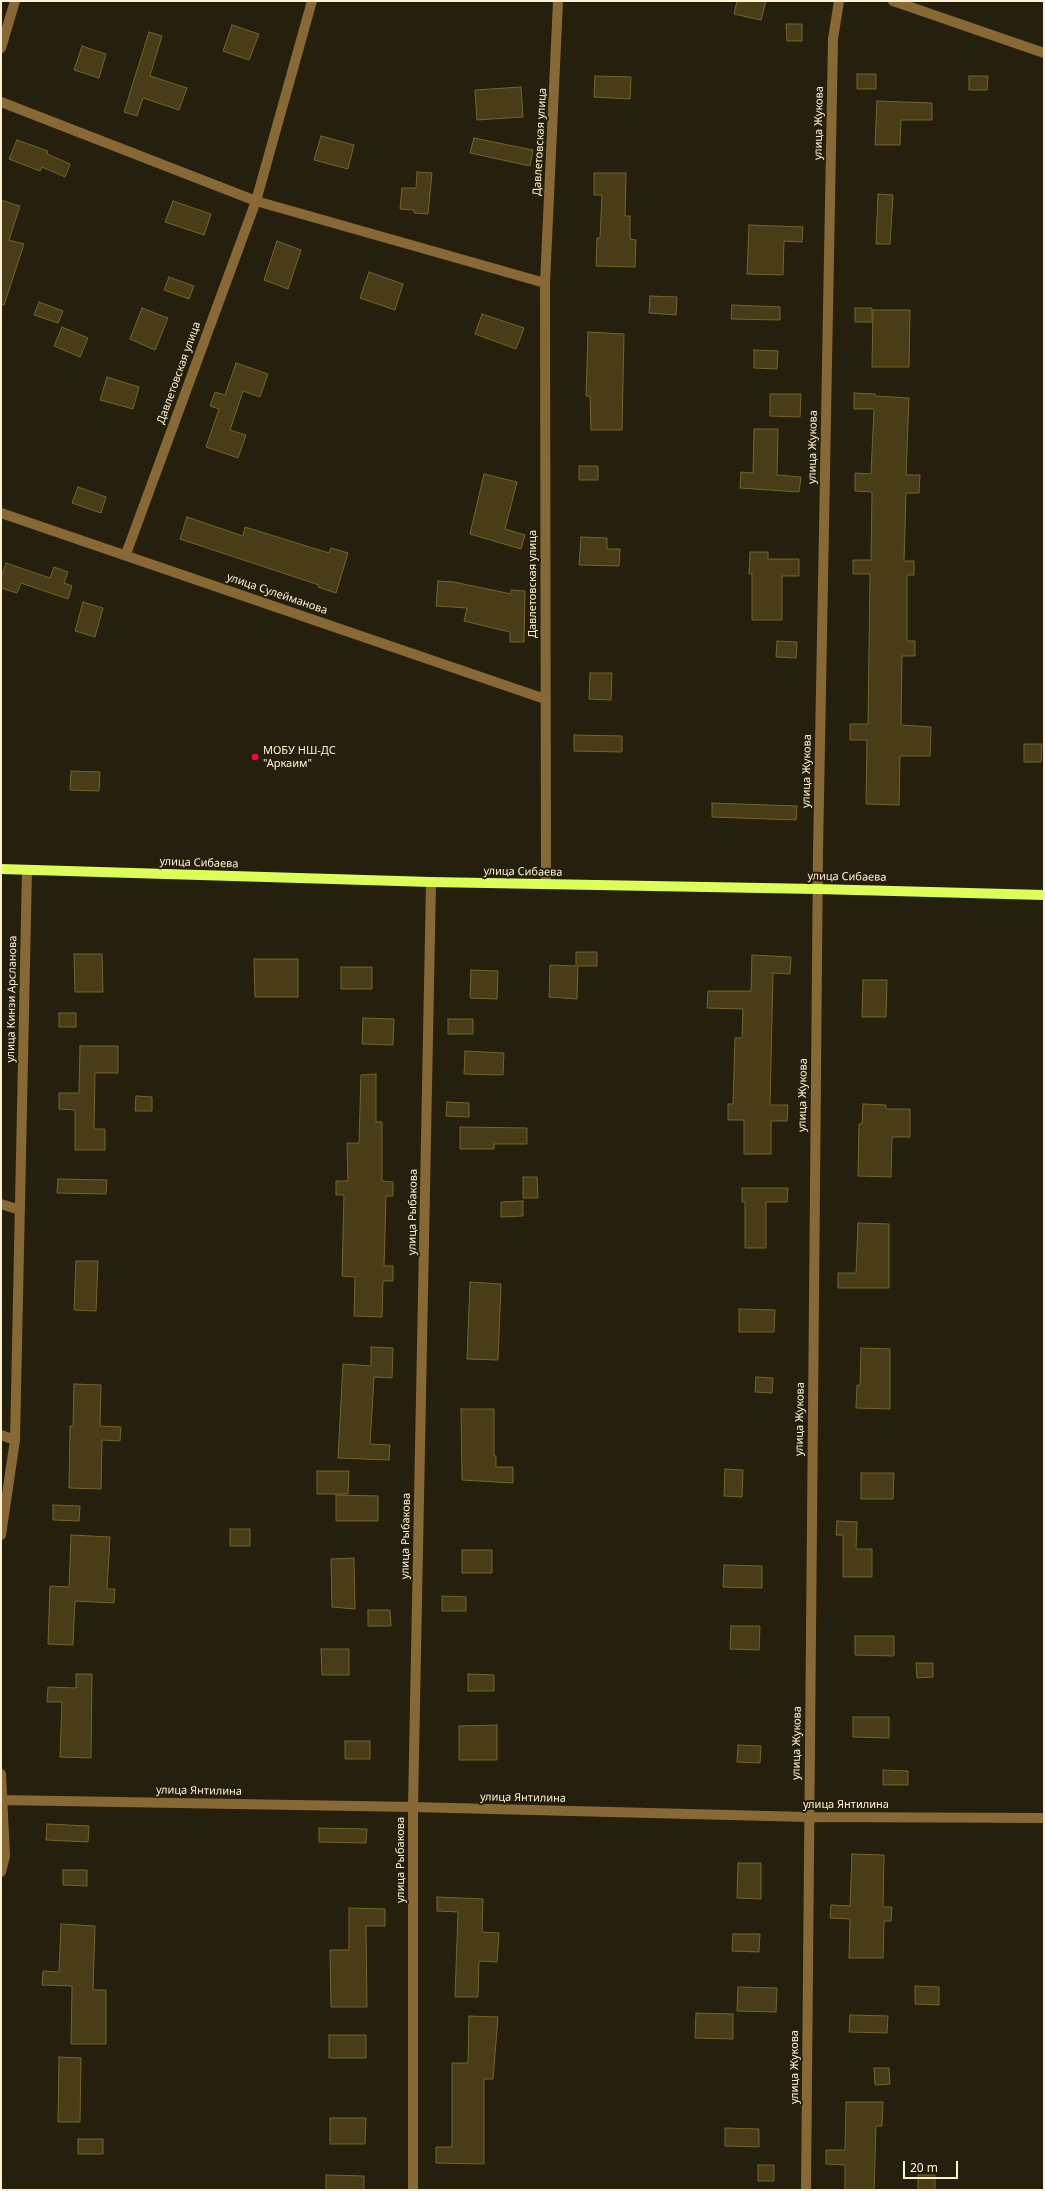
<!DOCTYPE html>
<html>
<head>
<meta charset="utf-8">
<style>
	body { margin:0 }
	#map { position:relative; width:1045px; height:2191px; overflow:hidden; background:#251f0d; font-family:"Noto Sans",sans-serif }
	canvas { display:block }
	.frame { position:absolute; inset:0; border:2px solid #fff1d1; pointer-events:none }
	.scale { position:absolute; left:903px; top:2161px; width:55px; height:18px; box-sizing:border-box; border:2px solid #fff1d1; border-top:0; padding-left:5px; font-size:12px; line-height:14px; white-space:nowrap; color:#fff1d1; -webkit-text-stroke:3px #251f0d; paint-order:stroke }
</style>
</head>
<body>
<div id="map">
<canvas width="1045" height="2191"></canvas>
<div class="frame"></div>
<div class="scale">20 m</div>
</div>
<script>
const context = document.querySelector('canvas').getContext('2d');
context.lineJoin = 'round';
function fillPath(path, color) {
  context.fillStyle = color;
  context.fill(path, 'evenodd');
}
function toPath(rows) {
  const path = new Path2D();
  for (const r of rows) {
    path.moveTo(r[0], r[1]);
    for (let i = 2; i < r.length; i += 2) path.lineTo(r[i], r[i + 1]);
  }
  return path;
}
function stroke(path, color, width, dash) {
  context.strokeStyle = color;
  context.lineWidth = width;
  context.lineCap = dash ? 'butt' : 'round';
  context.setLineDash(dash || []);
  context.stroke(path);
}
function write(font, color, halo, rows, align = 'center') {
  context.font = font + ' "Noto Sans",sans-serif';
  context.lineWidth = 4;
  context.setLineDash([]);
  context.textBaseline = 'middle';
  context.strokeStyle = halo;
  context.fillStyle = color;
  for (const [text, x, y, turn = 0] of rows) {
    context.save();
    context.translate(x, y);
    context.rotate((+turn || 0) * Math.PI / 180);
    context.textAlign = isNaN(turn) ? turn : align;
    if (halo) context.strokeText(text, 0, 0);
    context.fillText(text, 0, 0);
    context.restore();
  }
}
const building = toPath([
	[737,1,766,1,761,20,734,14,737,1],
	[786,24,802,24,802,41,787,41,786,24],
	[232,25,259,34,249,60,223,51,232,25],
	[149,32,162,36,150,76,187,88,179,110,143,98,137,116,124,112,149,32],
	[82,46,106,54,99,78,74,70,82,46],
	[857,74,876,74,876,89,857,89,857,74],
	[595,76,631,77,630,99,594,97,595,76],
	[969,76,988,76,987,90,969,90,969,76],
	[521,87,523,117,477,120,475,90,521,87],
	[877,101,932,103,932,120,901,120,900,145,875,145,877,101],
	[321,136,354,145,348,169,314,160,321,136],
	[474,138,533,150,530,166,470,153,474,138],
	[17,140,48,151,47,154,70,164,65,177,42,167,40,171,9,159,17,140],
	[417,172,432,173,428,214,414,213,414,210,400,209,402,188,416,188,417,172],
	[594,173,626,173,625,216,630,216,630,239,636,240,635,267,596,266,597,238,600,238,602,195,594,195,594,173],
	[878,194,893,195,890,244,876,244,878,194],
	[1,200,20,206,9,240,24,244,4,305,1,304,1,200],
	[173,201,211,214,204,235,165,222,173,201],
	[749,225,803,227,802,242,784,241,783,275,747,274,749,225],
	[277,241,301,250,288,289,264,280,277,241],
	[369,272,403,284,395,310,360,298,369,272],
	[169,277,194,286,189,299,164,290,169,277],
	[650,296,677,297,676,315,649,313,650,296],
	[39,302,63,311,58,323,34,315,39,302],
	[732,305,780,307,780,320,731,319,732,305],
	[142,308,168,318,155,350,130,339,142,308],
	[855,308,872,308,872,322,855,322,855,308],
	[873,310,910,310,909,367,872,367,873,310],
	[482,314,524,328,516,349,475,334,482,314],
	[62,327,88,338,80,357,54,346,62,327],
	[588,332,624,334,622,430,591,430,590,396,586,396,588,332],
	[754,350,778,351,777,369,754,368,754,350],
	[236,363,268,374,260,397,243,391,230,430,246,435,238,458,206,447,219,409,210,406,215,392,225,395,236,363],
	[107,377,139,387,133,409,100,400,107,377],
	[854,393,875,394,875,396,909,398,906,475,920,475,919,493,906,493,904,561,914,561,914,575,907,575,907,641,915,641,915,656,902,656,901,725,931,727,930,756,900,756,899,805,866,804,867,740,850,740,850,724,868,724,870,574,853,574,853,560,871,560,872,492,855,491,855,473,871,474,874,409,854,409,854,393],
	[770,394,801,394,800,417,770,416,770,394],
	[754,429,778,429,777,475,801,477,799,492,740,488,741,472,753,473,754,429],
	[579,466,598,466,598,480,579,480,579,466],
	[484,474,517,482,505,529,525,535,521,549,470,534,484,474],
	[78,487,106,497,101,513,72,503,78,487],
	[187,517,243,536,245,527,329,553,331,548,348,553,336,593,318,587,319,585,180,539,187,517],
	[581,537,607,538,607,549,620,549,619,566,579,565,581,537],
	[750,552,768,552,768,559,799,559,799,576,782,576,782,620,752,620,752,574,749,574,750,552],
	[6,563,50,578,54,567,68,572,64,583,72,586,68,599,21,583,17,593,1,588,1,578,6,563],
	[438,581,454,582,511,594,511,590,525,591,524,642,510,642,510,632,464,621,467,608,436,606,438,581],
	[83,602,103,608,95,637,75,631,83,602],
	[777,641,797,642,796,658,776,657,777,641],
	[590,673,612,673,611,700,589,699,590,673],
	[574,735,622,736,622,752,574,751,574,735],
	[1024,744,1042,744,1041,762,1024,762,1024,744],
	[71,771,100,772,99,791,70,790,71,771],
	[712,803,797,806,796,820,712,817,712,803],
	[576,952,597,952,597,966,578,966,577,999,549,997,550,965,576,966,576,952],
	[74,954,102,954,103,992,75,992,74,954],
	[752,955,791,957,790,974,773,973,770,1105,788,1105,787,1121,771,1121,771,1154,744,1154,744,1120,728,1120,728,1104,733,1104,735,1038,742,1038,743,1009,707,1008,708,991,751,991,752,955],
	[254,959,298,959,298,997,255,997,254,959],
	[341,967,372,967,372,989,341,989,341,967],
	[471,970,498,971,497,999,470,998,471,970],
	[863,980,887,980,886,1017,862,1017,863,980],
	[59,1013,76,1013,76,1027,59,1027,59,1013],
	[363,1018,394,1019,393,1045,362,1044,363,1018],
	[448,1019,473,1019,473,1034,448,1034,448,1019],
	[80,1046,118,1046,118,1073,95,1073,94,1129,105,1129,105,1150,75,1150,75,1110,59,1109,59,1093,79,1093,80,1046],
	[465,1051,504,1053,503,1075,464,1074,465,1051],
	[376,1074,376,1122,382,1122,382,1181,393,1182,393,1196,386,1196,384,1266,393,1266,393,1281,383,1281,382,1317,354,1316,355,1277,342,1276,344,1195,336,1195,336,1181,348,1181,347,1143,359,1143,361,1075,376,1074],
	[136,1096,152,1097,152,1111,135,1111,136,1096],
	[447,1102,469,1103,469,1117,446,1116,447,1102],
	[863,1104,886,1105,886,1109,910,1109,910,1137,892,1137,891,1177,858,1176,859,1124,862,1124,863,1104],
	[460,1127,527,1128,527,1144,494,1144,494,1149,460,1149,460,1127],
	[523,1177,537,1177,538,1198,523,1198,523,1177],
	[58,1179,107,1180,106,1194,57,1193,58,1179],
	[742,1188,788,1188,787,1202,766,1202,766,1248,745,1248,745,1202,742,1202,742,1188],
	[523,1201,523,1216,501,1217,501,1202,523,1201],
	[858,1223,889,1224,889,1288,838,1288,838,1273,856,1273,858,1223],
	[76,1261,98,1261,96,1311,74,1310,76,1261],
	[470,1282,501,1284,498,1360,467,1359,470,1282],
	[739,1309,775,1310,774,1332,739,1332,739,1309],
	[371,1347,393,1348,392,1378,374,1377,370,1444,390,1445,389,1460,338,1458,343,1364,371,1366,371,1347],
	[861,1348,890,1349,890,1409,856,1408,857,1385,860,1386,861,1348],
	[756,1377,773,1378,772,1393,755,1392,756,1377],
	[74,1384,101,1385,100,1426,121,1427,120,1441,102,1440,101,1489,69,1488,70,1426,73,1426,74,1384],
	[461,1409,494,1409,494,1456,496,1456,496,1467,513,1467,513,1483,462,1480,461,1409],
	[725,1469,743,1470,742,1497,724,1496,725,1469],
	[317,1471,349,1471,348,1494,317,1494,317,1471],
	[861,1473,894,1473,893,1499,861,1499,861,1473],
	[336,1495,378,1496,378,1521,336,1521,336,1495],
	[53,1505,80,1506,79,1521,53,1520,53,1505],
	[837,1521,857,1522,856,1549,872,1549,872,1577,843,1577,843,1535,836,1535,837,1521],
	[230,1529,250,1529,250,1546,230,1546,230,1529],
	[71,1535,110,1537,107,1589,115,1589,114,1603,75,1601,73,1645,48,1644,50,1586,69,1587,71,1535],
	[462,1550,492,1550,492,1573,462,1573,462,1550],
	[354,1558,355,1609,332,1607,331,1559,354,1558],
	[724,1565,762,1566,762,1588,723,1587,724,1565],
	[442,1596,466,1597,466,1611,442,1611,442,1596],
	[368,1610,390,1610,391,1626,368,1626,368,1610],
	[731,1626,760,1626,759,1650,730,1649,731,1626],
	[855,1636,894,1636,894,1656,855,1655,855,1636],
	[321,1649,349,1649,349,1675,322,1675,321,1649],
	[916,1663,933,1663,933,1677,917,1678,916,1663],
	[76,1674,92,1674,91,1758,60,1757,62,1702,47,1702,48,1687,76,1688,76,1674],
	[468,1674,494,1675,494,1691,468,1691,468,1674],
	[853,1717,889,1717,889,1738,853,1737,853,1717],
	[497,1725,497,1760,459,1760,459,1726,497,1725],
	[345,1741,370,1741,370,1759,345,1759,345,1741],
	[738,1745,761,1746,760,1763,737,1762,738,1745],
	[883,1770,908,1771,908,1785,883,1785,883,1770],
	[47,1824,89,1826,88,1842,46,1840,47,1824],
	[319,1828,367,1829,366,1843,319,1842,319,1828],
	[852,1854,884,1855,883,1907,892,1907,891,1921,884,1921,883,1958,849,1958,850,1919,830,1918,831,1905,850,1906,852,1854],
	[738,1863,761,1863,761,1899,737,1898,738,1863],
	[63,1870,87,1870,87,1886,63,1885,63,1870],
	[437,1897,483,1899,482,1932,499,1933,497,1962,479,1961,478,1997,455,1997,458,1912,437,1911,437,1897],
	[349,1908,385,1909,385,1926,366,1926,367,2007,331,2007,330,1950,349,1950,349,1908],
	[61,1924,95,1926,93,1990,106,1990,106,2044,71,2044,72,1986,42,1985,43,1971,59,1972,61,1924],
	[733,1934,760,1934,759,1952,732,1951,733,1934],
	[915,1986,939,1987,939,2005,915,2004,915,1986],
	[738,1987,777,1988,776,2012,737,2011,738,1987],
	[696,2013,733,2014,733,2039,695,2038,696,2013],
	[850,2015,888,2016,887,2033,849,2032,850,2015],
	[469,2016,498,2017,493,2079,484,2079,484,2164,436,2163,436,2147,452,2147,452,2063,468,2063,469,2016],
	[329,2035,366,2035,366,2058,329,2058,329,2035],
	[59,2057,81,2058,80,2122,58,2122,59,2057],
	[874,2068,889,2068,890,2084,875,2085,874,2068],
	[846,2102,883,2102,882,2126,876,2126,874,2190,845,2190,845,2165,826,2164,826,2150,845,2150,846,2102],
	[330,2118,366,2118,365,2144,330,2144,330,2118],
	[725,2128,759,2129,759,2147,725,2146,725,2128],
	[78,2139,103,2139,103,2154,78,2154,78,2139],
	[758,2165,774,2165,774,2181,758,2181,758,2165],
	[326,2175,364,2176,364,2190,326,2190,326,2175],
	[918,2175,935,2175,935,2190,918,2190,918,2175]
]);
const minor = toPath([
	[893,1,1044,53],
	[1,48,15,1],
	[1,102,256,201,545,283],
	[1,513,545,699],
	[126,554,256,201,312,1],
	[546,884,545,283,558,1],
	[1,1204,20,1210],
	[1,1435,15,1440],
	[1,1535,15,1440,27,870],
	[1,1774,5,1856,1,1872],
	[1,1800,413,1807,808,1817,1044,1818],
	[413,2190,413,1807,431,882],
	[806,2190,818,852,833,39,839,1]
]);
const major = toPath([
	[1,869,431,882,817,889,1044,895]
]);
const markers = [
	[255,757,4,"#fc0050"]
];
const streetNames = [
	["улица Жукова",819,123,-89],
	["Давлетовская улица",540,142,-87],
	["Давлетовская улица",179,373,-70],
	["улица Жукова",813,447,-89],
	["Давлетовская улица",533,584,-90],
	["улица Сулейманова",277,594,19],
	["улица Жукова",807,771,-89],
	["улица Сибаева",199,863,2],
	["улица Сибаева",523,872,1],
	["улица Сибаева",847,877,1],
	["улица Кинзи Арсланова",12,999,-89],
	["улица Жукова",803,1095,-89],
	["улица Рыбакова",413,1212,-89],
	["улица Жукова",800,1419,-89],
	["улица Рыбакова",406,1536,-89],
	["улица Жукова",797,1743,-89],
	["улица Янтилина",199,1791,1],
	["улица Янтилина",523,1798,1],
	["улица Янтилина",846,1805],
	["улица Рыбакова",401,1860,-90],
	["улица Жукова",795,2067,-90]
];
const poiNames = [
	["МОБУ НШ-ДС",263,751],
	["\"Аркаим\"",263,764]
];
fillPath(building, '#483d17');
stroke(building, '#766427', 1);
stroke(minor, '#886834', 10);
stroke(major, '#dcff58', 10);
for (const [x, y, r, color] of markers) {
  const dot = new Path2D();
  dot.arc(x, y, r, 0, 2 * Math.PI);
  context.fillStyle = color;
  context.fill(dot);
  stroke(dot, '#251f0d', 1.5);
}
write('11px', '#fff1d1', '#251f0d', streetNames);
write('11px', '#fff1d1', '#251f0d', poiNames, 'left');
</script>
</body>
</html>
